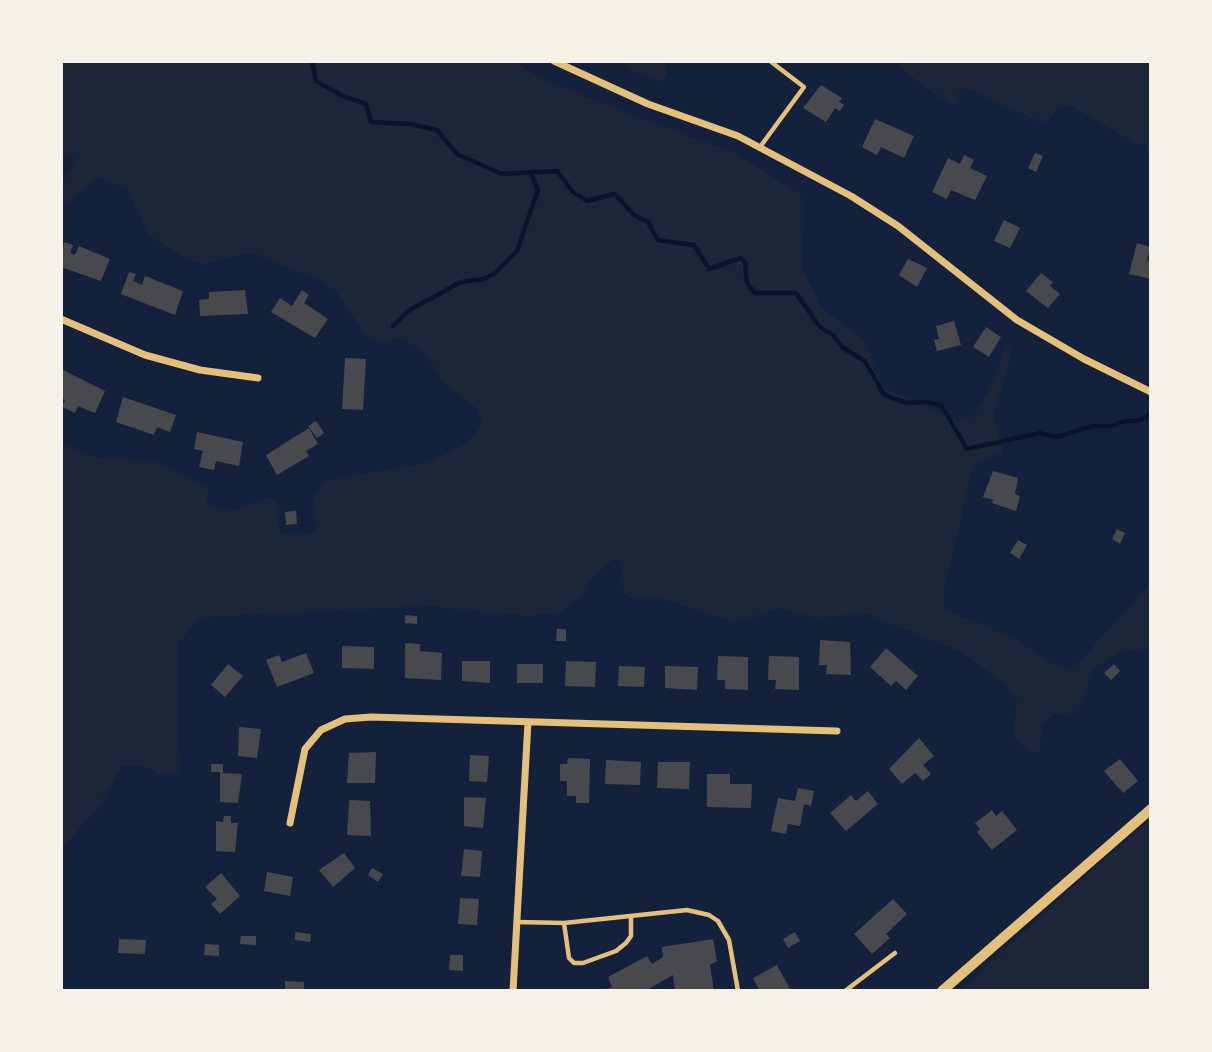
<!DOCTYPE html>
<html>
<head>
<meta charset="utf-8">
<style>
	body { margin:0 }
	#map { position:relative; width:1212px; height:1052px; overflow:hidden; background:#14213d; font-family:Rubik,sans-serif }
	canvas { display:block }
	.frame { position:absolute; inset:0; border:63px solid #f6f1e7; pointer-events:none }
</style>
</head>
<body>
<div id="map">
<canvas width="1212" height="1052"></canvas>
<div class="frame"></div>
</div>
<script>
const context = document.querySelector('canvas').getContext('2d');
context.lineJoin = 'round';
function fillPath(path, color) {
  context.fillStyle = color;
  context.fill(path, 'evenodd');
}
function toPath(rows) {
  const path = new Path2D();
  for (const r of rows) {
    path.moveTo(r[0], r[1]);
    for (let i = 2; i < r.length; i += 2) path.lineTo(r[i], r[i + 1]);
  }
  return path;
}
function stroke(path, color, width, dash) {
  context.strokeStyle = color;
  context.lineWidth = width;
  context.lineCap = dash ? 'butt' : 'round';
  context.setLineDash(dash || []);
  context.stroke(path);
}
const green = toPath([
	[61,61,513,61,539,77,636,117,733,152,801,195,802,269,823,309,865,341,882,387,958,421,974,415,988,392,1008,342,1013,348,993,415,1001,440,1002,452,973,465,944,590,944,609,1017,640,1056,667,1067,669,1080,661,1151,583,1151,647,1118,653,1092,670,1079,710,1069,716,1053,714,1043,724,1039,753,1028,750,1013,736,1017,703,1007,685,961,652,865,613,818,618,776,608,750,619,732,621,655,596,632,598,624,594,621,561,615,558,589,580,582,596,559,613,526,616,427,606,204,617,198,618,178,645,179,775,157,774,150,768,123,765,98,808,61,849,61,444,91,456,155,462,208,489,207,504,211,508,235,510,269,497,276,502,278,525,282,534,304,535,316,531,315,496,324,481,428,463,466,443,483,424,476,408,442,381,425,353,403,338,377,341,365,335,336,291,323,282,257,255,237,255,204,265,185,258,150,236,128,189,100,177,94,179,69,203,64,199,63,182,74,163,72,156,61,156],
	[624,61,665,61,667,75,661,81,656,81,625,67],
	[901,61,1151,61,1151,146,1135,143,1070,105,1057,109,1046,125,963,86,954,105,925,88,900,66],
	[1151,820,1151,991,960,991,1088,873]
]);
const stream = toPath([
	[312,61,316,81,343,96,366,104,371,122,410,124,437,130,457,154,502,174,557,171,572,191,587,201,615,194,634,215,648,222,658,240,694,245,709,269,741,258,745,262,747,283,755,293,796,293,819,326,834,336,843,348,865,361,884,395,907,403,929,402,941,405,967,449,1040,433,1057,437,1093,426,1111,426,1125,421,1137,421,1151,414],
	[393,326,408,311,461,282,484,279,495,273,517,251,538,190,530,172]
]);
const building = toPath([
	[821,85,842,98,839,102,844,105,840,111,835,108,826,122,803,108],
	[875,119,914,136,904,158,881,147,877,155,862,147],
	[1035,153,1043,156,1036,172,1028,168],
	[964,155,974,160,970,168,987,176,975,200,951,190,947,199,932,192,948,158,960,164],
	[1004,220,1020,228,1010,248,994,241],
	[64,242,73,245,70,253,75,255,79,246,110,259,101,281,61,267],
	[1137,243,1150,247,1147,261,1151,262,1151,279,1129,274],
	[908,259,927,268,917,287,899,275],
	[129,272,136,274,133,281,142,285,145,276,183,291,175,315,121,294],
	[1041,273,1053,282,1050,286,1060,294,1048,308,1026,291],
	[245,290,248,314,200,316,199,300,209,299,209,292],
	[302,290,309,295,304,303,328,319,315,338,271,312,280,298,292,306],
	[954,321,961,345,937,351,934,340,939,339,936,326],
	[986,327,1001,337,989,357,973,347],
	[345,358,366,359,363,410,342,409],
	[63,370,105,391,95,413,78,406,75,413,62,407,65,400,61,398],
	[123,397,176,415,170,432,157,427,154,435,116,422],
	[316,421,324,433,317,438,308,426],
	[309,428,318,444,306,451,309,456,277,475,266,455],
	[197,432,243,442,239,466,216,461,214,470,199,467,203,451,194,449],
	[993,471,1018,478,1015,494,1020,496,1016,511,992,503,993,500,983,497],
	[296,511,297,524,286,525,285,512],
	[1117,529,1125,533,1120,544,1112,539],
	[1018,540,1027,545,1019,559,1010,553],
	[405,615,417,616,417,624,405,623],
	[557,629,566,629,566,641,556,641],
	[820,640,850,642,851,675,826,674,827,665,819,665],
	[405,643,420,644,420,651,442,653,441,680,405,678],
	[342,646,374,647,374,669,342,668],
	[886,648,918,676,906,690,896,681,891,686,870,667],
	[306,653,314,673,277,687,266,660,279,655,282,662],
	[718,656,748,657,748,690,725,689,725,680,717,680],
	[769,656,799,657,799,690,775,689,776,680,768,680],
	[462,661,490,661,490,683,462,681],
	[566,661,596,662,595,687,565,686],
	[228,664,243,676,225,697,211,685],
	[517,664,543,664,543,683,517,683],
	[1114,664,1120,671,1111,680,1104,673],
	[619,666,645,667,644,687,618,686],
	[665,666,698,667,697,690,665,688],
	[239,727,261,729,257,758,238,756],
	[919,738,934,756,923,765,931,774,923,781,915,773,902,784,889,769],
	[376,752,375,783,347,783,349,753],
	[470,755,489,756,487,782,469,781],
	[568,758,590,759,589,803,576,803,576,796,567,796,567,781,560,781,560,764,567,764],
	[1120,759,1138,781,1123,793,1104,771],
	[606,760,641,762,640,785,605,784],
	[658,762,690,762,689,789,657,788],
	[211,764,223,764,223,773,242,774,238,803,220,802,220,772,211,772],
	[707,774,730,774,730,784,752,784,751,808,707,807],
	[798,788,814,791,811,806,804,804,800,826,788,824,786,834,771,831,778,798,795,801],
	[868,791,878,804,846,831,830,813,851,795,856,801],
	[464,797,486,798,483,828,464,826],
	[349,800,370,801,371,836,347,835],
	[992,810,996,816,1002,811,1017,830,992,850,977,832,980,829,975,823],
	[224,816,231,816,231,823,238,823,235,852,216,851,216,821,223,822],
	[464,849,482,851,480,877,461,876],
	[344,853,355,868,333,887,319,870],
	[372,868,383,874,378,882,368,875],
	[267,872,293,877,290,896,264,891],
	[221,873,240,896,220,914,211,904,217,899,205,887],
	[460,898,479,899,477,925,458,924],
	[893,899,907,914,886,934,890,938,872,954,854,934],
	[295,932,311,934,310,942,295,940],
	[795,932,800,941,788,948,783,939],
	[241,936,256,936,256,945,240,944],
	[119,939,146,940,145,954,118,953],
	[713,939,717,961,710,965,714,991,675,991,673,975,645,991,607,989,612,987,608,977,647,956,652,964,663,957,662,947],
	[205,944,219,945,219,956,204,955],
	[450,955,463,955,463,971,449,970],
	[777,965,791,991,760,991,753,978],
	[285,981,304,982,304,991,285,991]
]);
const service = toPath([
	[760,147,804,87,770,61],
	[517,922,564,923,687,910,709,915,718,921,729,940,738,991],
	[564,923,569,958,574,963,583,963,616,951,626,943,631,936,631,916],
	[845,991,895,953]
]);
const minor = toPath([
	[554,61,648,104,738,136,851,196,898,226,1017,320,1084,359,1151,392],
	[61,319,145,355,200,370,258,378],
	[290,823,305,749,321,730,345,719,371,717,837,731],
	[513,991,528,722]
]);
const tertiary = toPath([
	[942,991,1151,809]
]);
fillPath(green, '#1d2539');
stroke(stream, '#0b132b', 4.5);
fillPath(building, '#48494c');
stroke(service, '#e5c07b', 4.5);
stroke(minor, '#e5c07b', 7);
stroke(tertiary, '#e5c07b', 10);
</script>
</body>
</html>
